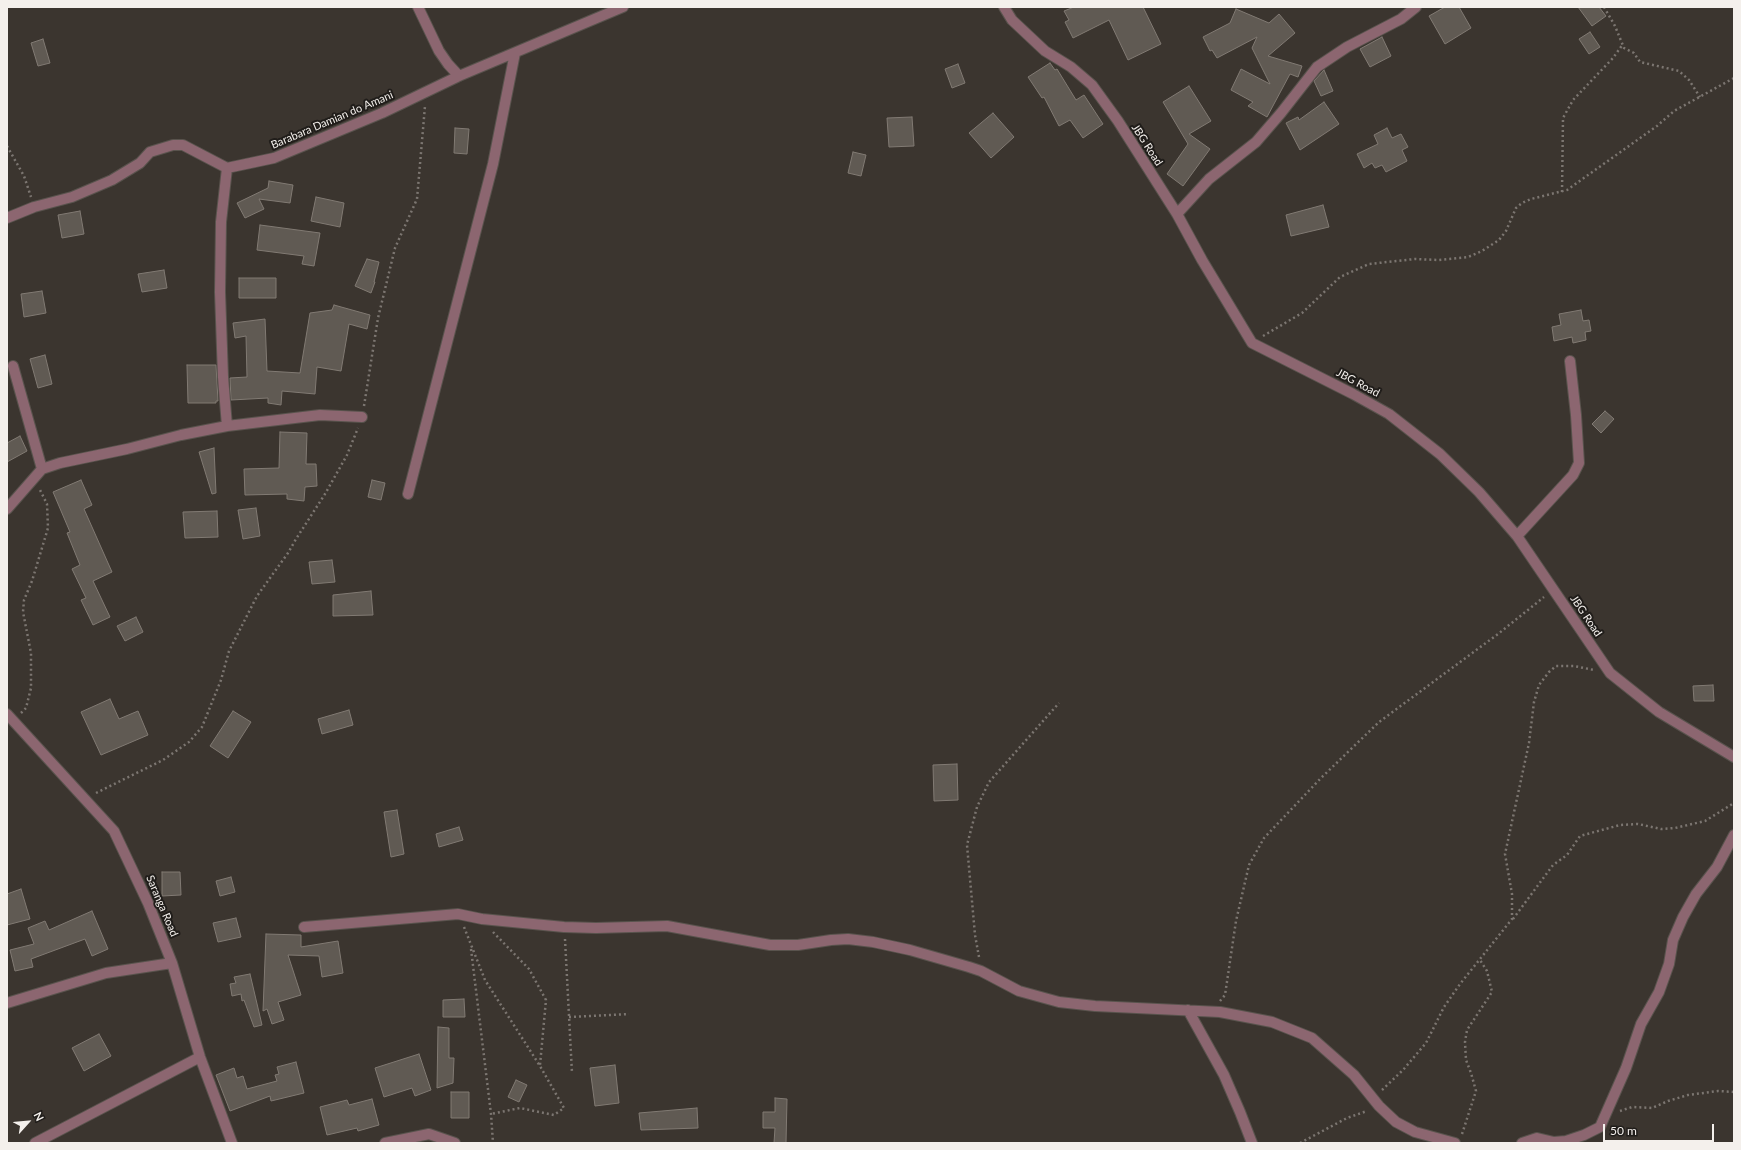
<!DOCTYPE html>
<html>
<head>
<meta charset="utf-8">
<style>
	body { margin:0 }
	#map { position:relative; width:1741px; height:1150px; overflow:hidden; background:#3b352f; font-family:Lato,sans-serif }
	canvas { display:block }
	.frame { position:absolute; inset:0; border:8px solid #f4f0ec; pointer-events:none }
	.north { position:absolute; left:8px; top:1102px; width:40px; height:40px; -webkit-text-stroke:3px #201d1a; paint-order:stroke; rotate:63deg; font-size:11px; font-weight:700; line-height:16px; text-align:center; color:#f4f0ec }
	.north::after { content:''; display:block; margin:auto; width:14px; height:18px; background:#f4f0ec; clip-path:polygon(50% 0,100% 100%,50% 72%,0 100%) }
	.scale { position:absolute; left:1603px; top:1124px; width:111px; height:18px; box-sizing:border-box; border:2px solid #f4f0ec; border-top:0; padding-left:5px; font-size:12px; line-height:14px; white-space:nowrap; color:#f4f0ec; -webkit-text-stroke:3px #201d1a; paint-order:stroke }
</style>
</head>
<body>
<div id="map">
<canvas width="1741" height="1150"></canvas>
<div class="frame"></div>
<div class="north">N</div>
<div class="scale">50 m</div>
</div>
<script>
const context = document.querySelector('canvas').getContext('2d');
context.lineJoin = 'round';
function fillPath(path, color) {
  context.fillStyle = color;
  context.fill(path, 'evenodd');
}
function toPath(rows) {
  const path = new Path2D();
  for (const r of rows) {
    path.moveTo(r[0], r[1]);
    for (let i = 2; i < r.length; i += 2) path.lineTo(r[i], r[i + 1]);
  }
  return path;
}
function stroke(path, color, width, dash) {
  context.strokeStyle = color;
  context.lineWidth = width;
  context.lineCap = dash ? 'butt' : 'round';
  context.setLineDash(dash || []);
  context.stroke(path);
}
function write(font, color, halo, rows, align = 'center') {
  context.font = font + ' Lato,sans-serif';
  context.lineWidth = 4;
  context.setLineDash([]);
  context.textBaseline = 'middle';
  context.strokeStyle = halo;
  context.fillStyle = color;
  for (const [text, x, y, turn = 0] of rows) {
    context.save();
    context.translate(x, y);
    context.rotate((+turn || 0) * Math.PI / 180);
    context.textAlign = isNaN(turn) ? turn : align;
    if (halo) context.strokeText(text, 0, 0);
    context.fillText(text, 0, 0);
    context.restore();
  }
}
const building = toPath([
	[1074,7,1143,7,1161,44,1128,60,1109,20,1073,38,1065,22,1069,20,1064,11,1074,7],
	[1445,7,1459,7,1471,28,1445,44,1429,16,1445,7],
	[1578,7,1599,7,1606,16,1592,26,1578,7],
	[1236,9,1269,23,1279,14,1295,33,1268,56,1302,66,1298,77,1290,74,1267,117,1248,106,1253,102,1231,90,1241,69,1270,84,1252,48,1257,37,1217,58,1212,50,1210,51,1203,37,1230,23,1236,9],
	[1590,32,1600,47,1589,54,1579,39,1590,32],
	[1382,37,1391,56,1370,67,1360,49,1382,37],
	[43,39,50,63,38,66,31,43,43,39],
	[1050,63,1055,70,1057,69,1076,100,1084,95,1103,124,1083,138,1070,120,1059,126,1044,97,1042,98,1028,77,1050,63],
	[958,64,965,83,952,88,945,69,958,64],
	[1324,70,1333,91,1321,96,1314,81,1324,70],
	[1189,86,1211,121,1189,134,1210,149,1183,186,1167,174,1188,144,1163,102,1189,86],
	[1324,102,1339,124,1300,150,1286,123,1298,117,1299,120,1324,102],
	[993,113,1014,137,991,158,969,133,993,113],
	[912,117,914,146,889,147,887,118,912,117],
	[455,128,469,129,467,154,454,153,455,128],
	[1387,128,1392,138,1401,134,1408,147,1402,150,1407,161,1386,172,1382,165,1375,168,1372,163,1364,168,1357,154,1378,144,1374,135,1387,128],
	[853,152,866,155,861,176,848,173,853,152],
	[269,181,293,185,290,203,259,199,264,209,245,218,237,203,268,188,269,181],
	[316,197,344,203,340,227,311,221,316,197],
	[1323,205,1329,227,1291,236,1286,215,1323,205],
	[80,211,84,234,62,238,58,215,80,211],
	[260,225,320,233,314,266,302,264,304,256,257,250,260,225],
	[367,259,379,262,374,282,375,282,371,293,355,286,367,259],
	[164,270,167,288,142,292,138,274,164,270],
	[239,278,276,278,276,298,239,298,239,278],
	[42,291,46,313,24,317,21,294,42,291],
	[334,305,370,315,367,329,349,324,341,371,317,367,315,394,282,391,281,405,268,403,268,398,231,400,230,378,247,377,246,336,235,338,233,323,265,319,267,371,300,373,310,313,332,310,334,305],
	[1581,310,1583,321,1589,320,1591,331,1585,332,1586,340,1573,343,1572,337,1554,341,1552,327,1561,325,1559,314,1581,310],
	[45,355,52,384,38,388,30,359,45,355],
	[187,365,216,365,218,401,216,401,216,403,188,403,187,365],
	[1605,411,1614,419,1601,433,1592,424,1605,411],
	[280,432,307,433,306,464,316,464,317,486,305,487,304,501,287,499,287,494,245,495,244,469,279,468,280,432],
	[20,436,27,451,7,462,7,443,20,436],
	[214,448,216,493,212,494,199,452,214,448],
	[81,480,92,505,84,509,112,572,93,581,110,617,93,625,81,600,86,598,72,569,80,565,67,533,70,532,53,492,81,480],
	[372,480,385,483,381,500,368,497,372,480],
	[256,508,260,536,243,539,238,510,256,508],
	[217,511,218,537,185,538,183,512,217,511],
	[332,560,335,582,312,584,309,562,332,560],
	[371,591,373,615,333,616,333,595,371,591],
	[136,617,143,632,125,641,117,626,136,617],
	[1713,685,1714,701,1694,701,1693,686,1713,685],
	[110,699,119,719,138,711,148,735,101,755,81,712,110,699],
	[349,710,353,725,322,734,318,719,349,710],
	[233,711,251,722,228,758,210,746,233,711],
	[957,764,958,800,934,801,933,765,957,764],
	[397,810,404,854,391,857,384,812,397,810],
	[459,827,463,840,439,847,436,834,459,827],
	[162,872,180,872,181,895,162,896,162,872],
	[231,877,235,892,220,896,216,881,231,877],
	[21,889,30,919,7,925,7,894,21,889],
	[92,911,108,949,92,956,85,939,31,959,33,967,15,971,10,950,34,944,28,928,45,921,49,930,92,911],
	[236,918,241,937,218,942,213,923,236,918],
	[266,934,301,935,301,947,338,941,343,973,322,977,319,956,288,955,301,995,278,1002,284,1020,272,1024,267,1009,263,1011,266,934],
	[250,974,262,1025,254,1027,244,1000,242,1001,241,994,232,996,230,984,236,983,234,977,250,974],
	[464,999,465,1017,443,1017,443,1000,464,999],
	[438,1027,449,1028,449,1058,454,1058,453,1083,437,1088,438,1027],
	[99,1034,111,1056,84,1071,72,1048,99,1034],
	[419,1054,431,1090,415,1096,412,1088,384,1097,375,1068,419,1054],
	[296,1062,304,1093,271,1101,270,1096,230,1111,216,1075,234,1068,237,1078,243,1076,247,1089,277,1081,275,1075,279,1074,277,1067,296,1062],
	[615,1065,619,1103,595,1106,590,1068,615,1065],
	[516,1080,527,1085,519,1102,508,1097,516,1080],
	[451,1092,469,1092,469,1118,451,1118,451,1092],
	[775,1098,787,1099,786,1143,774,1143,775,1128,763,1128,763,1112,775,1112,775,1098],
	[372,1099,379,1125,358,1131,357,1128,327,1135,320,1107,347,1100,349,1105,372,1099],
	[697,1108,698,1128,641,1130,639,1113,697,1108]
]);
const path = toPath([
	[1604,7,1615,26,1624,48,1634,53,1640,62,1679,71,1689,80,1700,97],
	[7,146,24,176,31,197],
	[1562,192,1563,118,1573,100,1613,58,1623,44],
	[1263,336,1302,313,1340,277,1369,264,1415,259,1439,260,1468,257,1482,251,1499,240,1506,231,1516,208,1522,203,1531,199,1567,190,1657,126,1674,111,1734,78],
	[364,406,378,318,395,248,417,199,425,106],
	[21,713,26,708,31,688,31,653,23,612,24,600,32,581,48,528,47,504,40,490],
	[96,793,163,760,189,742,202,727,221,680,229,651,257,596,288,553,296,539,325,494,347,455,358,428],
	[1513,919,1553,865,1567,855,1580,836,1620,825,1638,824,1661,829,1675,828,1705,821,1734,803],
	[464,927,485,980,540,1066,564,1108,554,1115,520,1108,491,1114],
	[493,932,529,969,546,1000,540,1065],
	[565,939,572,1073],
	[471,949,491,1114,493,1143],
	[979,957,975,935,967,845,977,807,989,782,1059,703],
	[1220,1001,1225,995,1236,921,1249,865,1264,838,1321,778,1379,722,1498,634,1544,597],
	[569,1017,629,1014],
	[1382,1090,1403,1070,1426,1043,1444,1007,1460,984,1512,919,1512,894,1505,854,1529,743,1534,702,1539,685,1549,672,1556,666,1574,666,1594,670],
	[1620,1111,1632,1107,1652,1108,1668,1101,1688,1095,1718,1091,1734,1092],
	[1462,1134,1476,1091,1471,1073,1466,1060,1465,1042,1467,1030,1492,992,1487,971,1480,960],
	[1300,1143,1347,1118,1367,1111]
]);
const minor = toPath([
	[418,7,439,51,448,64,459,76],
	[1004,7,1012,20,1045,51,1071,67,1092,85,1118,121,1177,214,1202,260,1252,343,1353,394,1389,414,1440,454,1479,492,1517,536,1610,673,1659,712,1734,757],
	[1177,214,1209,179,1256,142,1281,113,1317,67,1347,47,1401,19,1416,7],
	[7,218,34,207,72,197,112,180,140,163,150,152,173,145,183,145,227,168,274,158,382,113,459,76,623,7],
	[13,366,42,469],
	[227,426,223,377,220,292,221,222,227,168],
	[408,494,493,164,515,53],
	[7,509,42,469,60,463,127,449,181,435,227,426,320,415,362,417],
	[1517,536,1573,475,1579,463,1576,415,1570,361],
	[7,714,114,831,148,903,172,963,200,1057,232,1143],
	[304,927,458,914,482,919,564,927,596,928,667,926,770,945,798,945,831,940,848,939,873,942,910,950,969,967,981,971,1019,991,1059,1002,1095,1006,1220,1012,1272,1022,1312,1038,1354,1075,1379,1106,1396,1122,1415,1132,1455,1143],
	[7,1003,106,973,172,963],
	[1188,1010,1224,1075,1240,1112,1252,1143],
	[35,1143,200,1057],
	[385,1143,429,1134,455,1143],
	[1522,1143,1537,1138,1554,1142,1566,1141,1584,1135,1600,1127,1626,1068,1641,1024,1659,992,1669,964,1673,940,1683,917,1696,894,1717,867,1734,835]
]);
const streetNames = [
	["Barabara Damian do Amani",332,120,-23],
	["JBG Road",1147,145,57],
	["JBG Road",1358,383,28],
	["JBG Road",1586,616,56],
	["Saranga Road",162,906,67]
];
fillPath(building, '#605a53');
stroke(building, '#817a73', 1);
stroke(minor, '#59534d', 12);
stroke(path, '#7c7671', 2.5, [2, 3]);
stroke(minor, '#8c6670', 10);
write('11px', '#f4f0ec', '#201d1a', streetNames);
</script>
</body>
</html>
